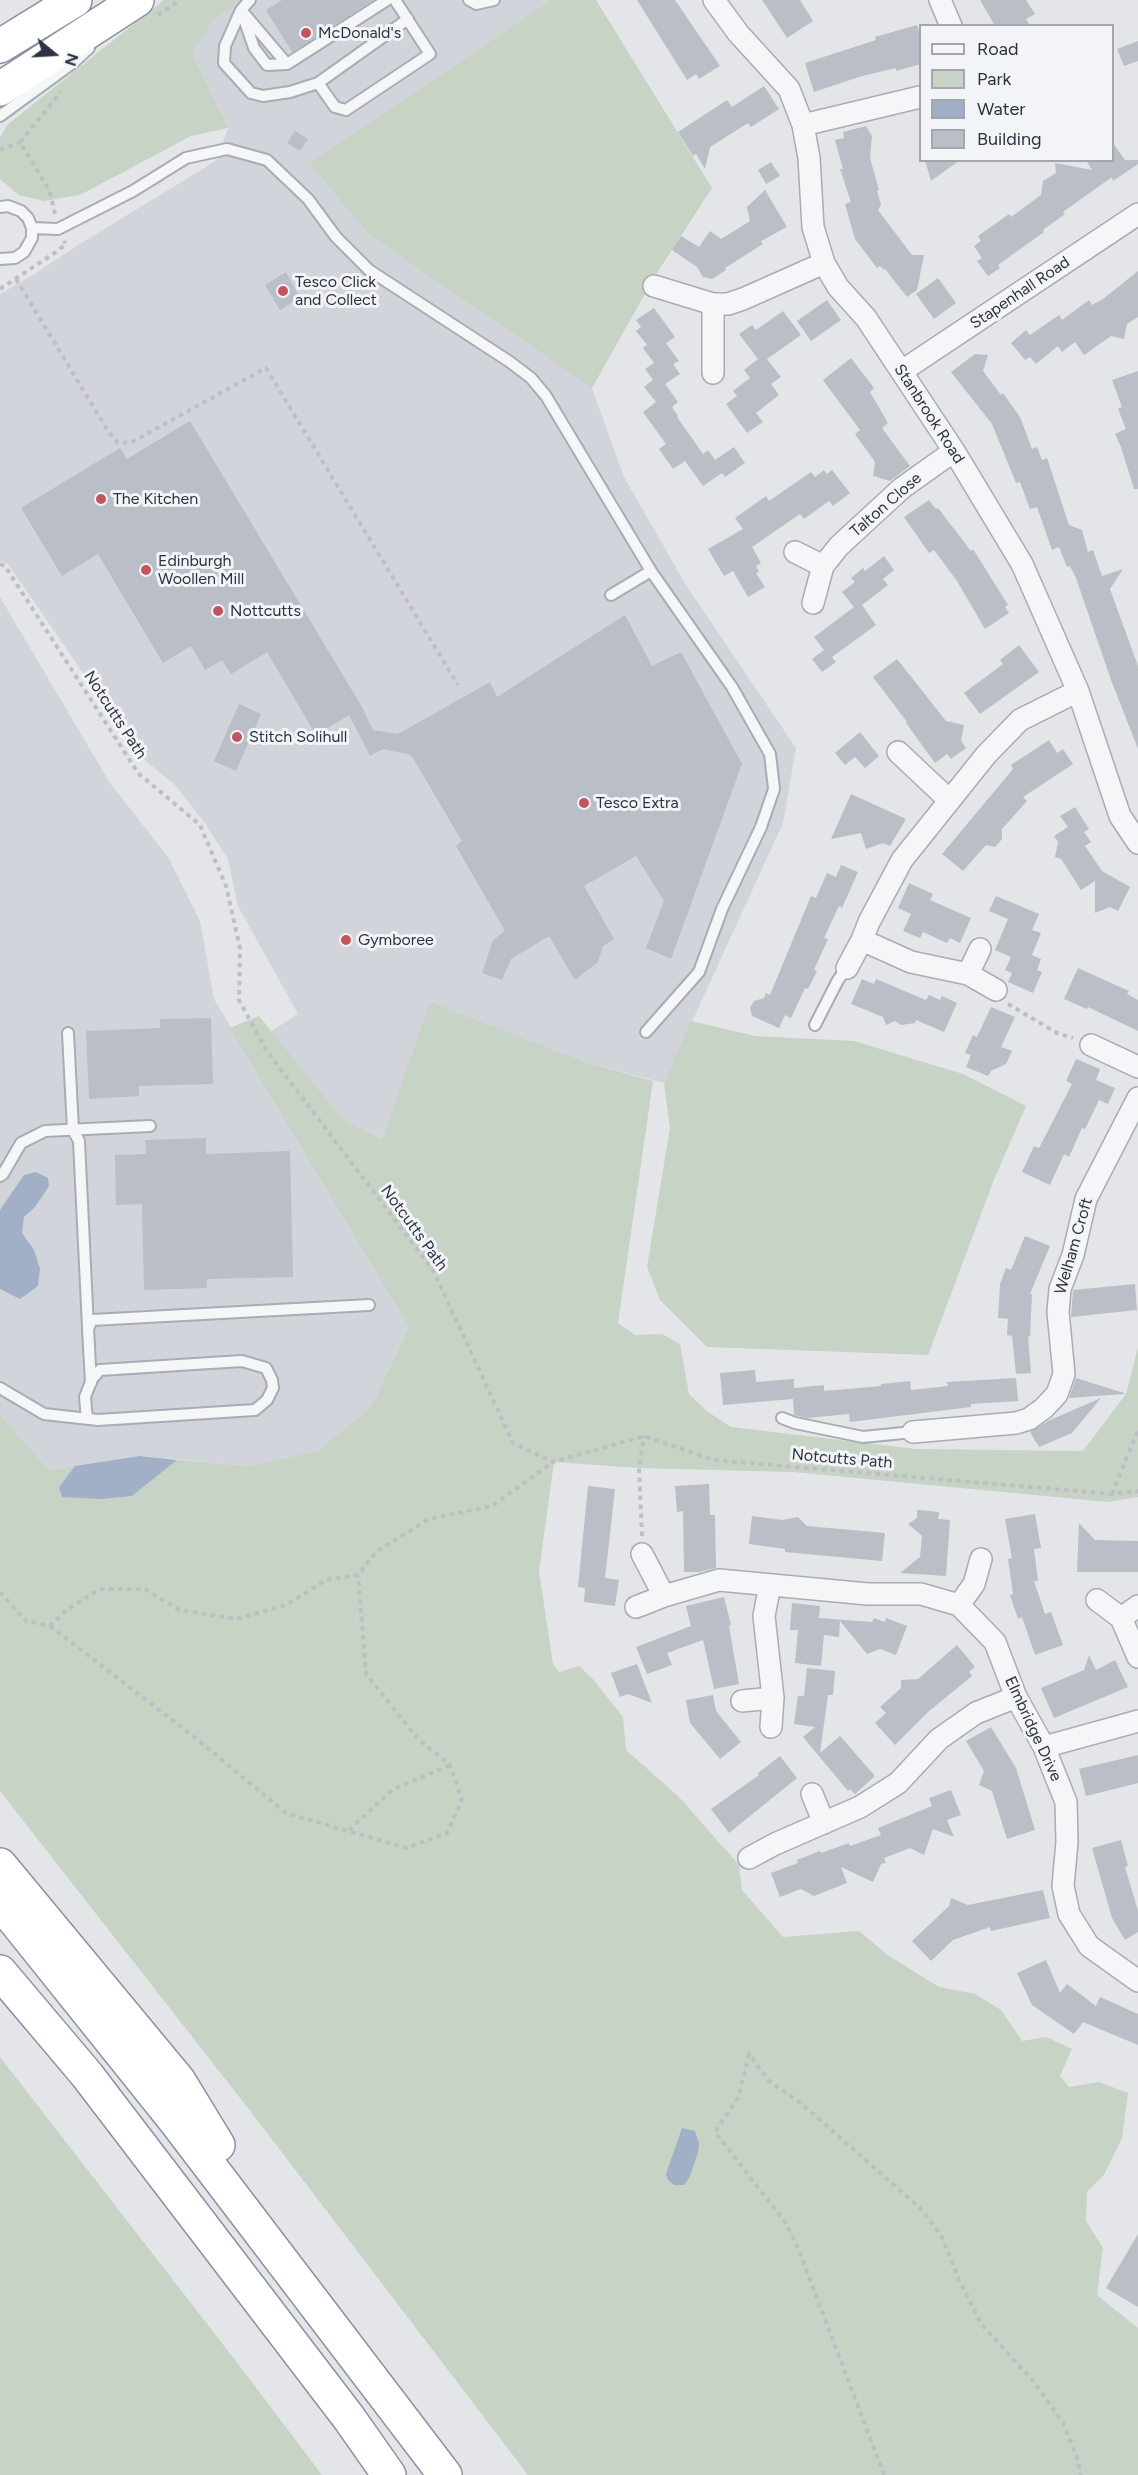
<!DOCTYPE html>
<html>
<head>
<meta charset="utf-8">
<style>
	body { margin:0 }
	#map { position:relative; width:1138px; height:2475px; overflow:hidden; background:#e3e5e9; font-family:Figtree,sans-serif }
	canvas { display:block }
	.legend { position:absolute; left:919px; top:24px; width:195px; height:138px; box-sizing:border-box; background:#f2f4f7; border:2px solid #a3a6ae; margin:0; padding:8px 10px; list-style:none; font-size:18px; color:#2c3240 }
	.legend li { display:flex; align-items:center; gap:12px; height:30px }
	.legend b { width:30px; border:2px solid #a3a6ae }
	.north { position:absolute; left:24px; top:24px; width:60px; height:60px; -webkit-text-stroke:4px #f2f4f7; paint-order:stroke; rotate:108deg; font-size:16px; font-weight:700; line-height:24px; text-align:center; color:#2c3240 }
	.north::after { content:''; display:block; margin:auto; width:21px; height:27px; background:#2c3240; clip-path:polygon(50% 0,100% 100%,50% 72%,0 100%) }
</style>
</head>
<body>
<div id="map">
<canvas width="1138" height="2475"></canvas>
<ul class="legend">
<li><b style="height:8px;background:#f5f6f8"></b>Road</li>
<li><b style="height:16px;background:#c7d3c5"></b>Park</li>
<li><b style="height:16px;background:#a1b0c6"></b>Water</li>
<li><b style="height:16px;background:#babec6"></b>Building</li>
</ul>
<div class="north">N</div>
</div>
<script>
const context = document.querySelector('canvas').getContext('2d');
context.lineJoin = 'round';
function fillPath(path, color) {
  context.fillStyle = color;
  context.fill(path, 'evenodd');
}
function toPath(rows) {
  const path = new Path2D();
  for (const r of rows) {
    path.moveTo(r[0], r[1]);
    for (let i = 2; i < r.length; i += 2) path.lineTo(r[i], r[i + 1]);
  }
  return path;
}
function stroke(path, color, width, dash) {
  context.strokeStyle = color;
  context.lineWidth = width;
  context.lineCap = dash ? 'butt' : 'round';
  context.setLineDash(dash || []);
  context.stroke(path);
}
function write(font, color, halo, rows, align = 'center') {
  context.font = font + ' Figtree,sans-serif';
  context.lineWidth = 6;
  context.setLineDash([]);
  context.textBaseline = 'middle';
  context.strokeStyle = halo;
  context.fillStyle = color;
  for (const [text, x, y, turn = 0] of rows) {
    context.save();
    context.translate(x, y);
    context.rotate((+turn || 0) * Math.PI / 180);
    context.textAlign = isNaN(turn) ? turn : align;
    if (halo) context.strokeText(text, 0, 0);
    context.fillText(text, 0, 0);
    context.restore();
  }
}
const built = toPath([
	[239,0,551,0,309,163,369,235,592,388,624,477,686,585,796,748,783,823,664,1083,581,1061,384,1139,342,1119,270,1032,298,1014,238,906,228,859,205,823,175,785,141,757,8,564,0,561,0,294,33,275,75,247,217,160,228,128,192,53,213,21],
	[0,597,110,783,168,857,200,921,214,999,409,1327,371,1407,317,1451,248,1466,140,1456,50,1471,0,1415]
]);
const green = toPath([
	[164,0,239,0,213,21,192,53,228,128,191,136,80,195,44,201,19,195,0,179,0,138,7,125],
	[551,0,596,0,712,188,655,276,592,388,369,235,309,163],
	[430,1002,581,1061,653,1081,618,1323,635,1335,662,1334,680,1344,689,1394,708,1412,731,1427,916,1449,1083,1451,1126,1394,1138,1348,1138,1497,1108,1502,793,1472,639,1468,554,1462,539,1571,553,1664,559,1672,579,1666,592,1678,623,1717,626,1750,678,1796,739,1865,742,1890,783,1937,859,1931,889,1956,939,1987,975,1994,1001,2010,1022,2041,1046,2037,1072,2049,1060,2076,1069,2087,1099,2082,1128,2093,1122,2138,1104,2175,1087,2192,1086,2221,1103,2248,1097,2295,1138,2328,1138,2475,528,2475,258,2121,0,1791,0,1415,50,1471,75,1466,59,1487,132,1496,177,1460,248,1466,317,1451,371,1407,409,1327,230,1028,259,1016,342,1119,383,1139],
	[691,1021,755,1036,854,1041,963,1074,1026,1106,993,1182,928,1355,707,1347,660,1300,647,1267,670,1128,664,1083],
	[0,2057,242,2369,322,2475,0,2475]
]);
const water = toPath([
	[36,1172,48,1178,49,1186,35,1207,24,1217,22,1233,34,1250,40,1269,38,1286,20,1299,0,1289,0,1210,24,1175],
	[140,1456,177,1460,132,1496,101,1499,62,1497,59,1487,75,1466],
	[682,2128,695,2131,699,2143,698,2153,689,2178,684,2185,674,2185,668,2180,666,2174]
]);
const building = toPath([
	[282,0,373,0,292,52,266,10],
	[637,0,675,0,720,66,699,79,696,74,687,80],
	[762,0,800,0,813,21,787,38],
	[980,0,1026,0,1035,14,1026,19,1030,26,995,26],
	[917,25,921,37,921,64,896,71,896,68,862,76,814,92,805,63,876,40,875,37],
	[1138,41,1138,61,1124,66,1117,49],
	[764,86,779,109,751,127,748,123,710,147,705,169,696,154,693,156,678,132,727,100,732,107],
	[866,126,872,136,870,158,879,190,877,191,881,205,878,210,912,255,924,255,917,290,907,297,885,269,884,270,880,266,877,268,855,239,845,204,851,202,840,169,843,169,835,140,844,138,843,132],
	[295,131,308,139,300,151,287,143],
	[1113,143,1125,160,1138,160,1138,164,1113,181,1112,177,1063,212,1065,214,1043,230,1044,232,998,265,1000,268,988,276,977,261,982,258,974,246,981,241,978,236,1009,214,1011,217,1041,195,1043,181,1056,173,1055,163,1092,170,1086,160,1113,160],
	[925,160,960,160,931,181],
	[771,162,780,176,766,184,758,170],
	[765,190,787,227,761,241,763,244,725,268,726,270,712,279,703,277,697,267,672,250,681,236,699,247,710,231,721,239,750,221,747,207],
	[1138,271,1138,317,1127,324,1124,339,1111,336,1084,355,1075,342,1062,352,1058,346,1036,364,1030,357,1025,360,1011,343,1026,330,1030,335,1059,315,1062,320,1089,300,1092,305,1103,299],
	[286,272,300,298,280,310,265,285],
	[938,278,956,303,934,319,916,294],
	[827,300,841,320,811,341,797,321],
	[654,308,675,337,666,343,679,361,673,364,680,374,665,384,678,402,672,407,678,416,677,417,703,454,708,450,715,460,734,447,745,463,725,477,722,473,703,486,685,461,673,469,659,449,666,444,643,412,656,402,644,387,653,380,645,369,654,363,643,348,647,345,636,331,641,327,636,320],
	[783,311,801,335,767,359,781,377,771,384,779,395,756,413,763,422,747,433,726,404,737,396,733,391,750,378,744,370,758,359,739,334,752,325,756,330],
	[975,354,988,355,983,371,1001,395,1003,393,1020,417,1032,449,1037,447,1042,460,1047,458,1069,525,1082,530,1088,552,1093,550,1102,576,1123,569,1110,589,1138,666,1138,749,1111,680,1076,578,1070,566,1067,567,1059,547,1052,550,1037,507,1030,509,1020,482,1016,483,992,424,951,372],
	[851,358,874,388,870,392,888,423,882,428,910,466,890,481,873,476,875,462,855,434,860,430,823,380],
	[1138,371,1138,489,1134,489,1121,447,1115,434,1126,429,1118,409,1122,407,1112,380],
	[190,421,362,707,373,730,398,734,490,682,497,697,625,615,652,666,681,652,742,764,671,959,646,948,664,901,636,856,584,886,614,939,603,946,598,962,575,980,549,936,511,959,502,980,482,973,493,940,505,931,456,846,462,841,411,755,383,749,370,756,349,715,316,735,267,652,231,674,222,660,205,670,191,646,163,663,98,554,62,576,21,508,120,448,127,459],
	[824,470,827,474,832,470,850,493,833,506,829,501,804,519,800,514,752,547,761,563,756,566,759,572,756,573,765,587,748,597,733,571,724,576,708,549,743,529,735,518,766,496,769,501,811,472,815,477],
	[929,500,936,509,938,508,971,551,973,549,1008,605,1005,607,1009,613,985,629,957,581,934,550,929,553,904,517],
	[884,556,894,570,883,579,888,585,862,605,876,625,832,657,836,662,822,672,812,659,824,650,814,637,854,607,842,592,855,582,851,578,863,568,865,571],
	[1019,645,1039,672,980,714,964,693,1003,664,1000,660],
	[897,659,946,721,964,725,961,741,966,748,951,759,947,754,935,763,906,723,907,722,873,677],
	[239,704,261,714,236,771,214,761],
	[860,732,879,756,865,768,855,757,845,765,835,753],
	[1049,740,1057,753,1063,749,1073,764,1023,797,1027,801,1002,829,1002,839,995,847,986,845,963,871,942,854,1013,769,1011,765],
	[851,794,906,819,890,846,883,843,866,849,861,833,831,839],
	[1075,807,1089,829,1084,832,1091,842,1085,846,1102,871,1130,887,1118,911,1110,907,1095,913,1095,881,1081,890,1061,859,1055,857,1058,842,1054,836,1068,827,1060,816],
	[841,865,858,872,842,908,839,906,824,938,828,939,814,970,817,971,808,989,805,988,791,1018,785,1015,779,1028,752,1016,750,1008,754,1001,764,998,766,993,770,995,811,896,816,898,827,873,836,877],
	[909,883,933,894,930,900,971,918,960,943,950,938,947,943,923,932,920,938,903,931,911,914,898,908],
	[996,896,1039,914,1032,930,1041,933,1032,955,1041,959,1037,970,1042,972,1033,993,1008,982,1012,973,1005,970,1011,957,995,950,1008,919,989,911],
	[1078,968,1129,991,1127,994,1138,1000,1138,1031,1088,1007,1087,1009,1064,999],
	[862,979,874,984,876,979,926,1000,929,995,940,1000,942,996,957,1003,944,1032,916,1020,915,1023,901,1025,895,1021,886,1025,883,1017,851,1004],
	[991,1007,1015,1017,1001,1047,1012,1051,1006,1064,991,1071,988,1076,966,1067,971,1055,965,1053,973,1035,977,1037],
	[211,1018,213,1084,139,1086,139,1096,89,1099,86,1031,160,1028,160,1019],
	[1076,1059,1100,1069,1096,1080,1115,1088,1108,1104,1099,1100,1085,1129,1082,1128,1069,1157,1064,1154,1050,1185,1022,1172,1034,1146,1039,1148,1072,1084,1066,1081],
	[206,1138,206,1154,290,1151,293,1277,207,1279,207,1288,144,1290,142,1204,116,1205,115,1155,146,1154,145,1140],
	[1025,1236,1050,1246,1030,1294,1032,1294,1030,1337,1028,1336,1031,1373,1016,1374,1012,1336,1007,1335,1008,1319,998,1318,1000,1284,1006,1268,1011,1270],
	[1135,1284,1137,1310,1071,1317,1073,1290],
	[755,1370,756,1382,794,1379,794,1388,824,1385,824,1391,881,1386,881,1384,910,1381,911,1390,948,1386,947,1382,1016,1378,1018,1401,971,1404,971,1407,850,1422,849,1414,807,1418,794,1415,793,1399,723,1405,720,1373],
	[1076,1378,1124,1393,1124,1394,1069,1398],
	[1101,1398,1072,1433,1039,1447,1030,1432,1050,1420],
	[709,1484,710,1515,715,1515,716,1568,699,1572,684,1572,683,1511,677,1512,675,1486],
	[588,1486,615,1489,605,1578,619,1580,615,1606,584,1602,585,1588,578,1587],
	[917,1510,939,1512,938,1519,950,1520,946,1576,900,1573,920,1557,922,1536,908,1524,917,1518],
	[1035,1514,1041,1548,1034,1549,1038,1581,1034,1581,1045,1614,1051,1612,1063,1645,1035,1655,1022,1617,1018,1619,1010,1595,1013,1594,1008,1559,1012,1558,1005,1519],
	[752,1516,782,1520,798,1517,807,1526,885,1533,882,1561,785,1552,785,1549,749,1544],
	[1079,1523,1095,1540,1138,1541,1138,1572,1077,1572],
	[724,1597,731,1625,729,1626,739,1684,714,1689,703,1640,667,1653,672,1665,647,1674,636,1647,691,1626,686,1606],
	[792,1603,820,1606,819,1618,872,1622,874,1618,885,1622,886,1618,907,1626,896,1655,880,1649,867,1654,840,1621,839,1637,824,1635,821,1666,795,1663,798,1630,790,1630],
	[957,1645,975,1667,969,1672,972,1676,928,1712,895,1745,875,1723,886,1713,880,1707,901,1688,901,1680,918,1679],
	[1089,1655,1096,1670,1115,1660,1128,1687,1054,1718,1041,1688,1084,1670],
	[637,1664,652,1703,628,1694,620,1697,611,1673],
	[807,1668,835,1671,833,1695,828,1695,820,1753,840,1736,875,1776,855,1794,850,1789,848,1791,803,1737,815,1727,794,1724,798,1696,804,1696],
	[713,1695,716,1711,741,1742,720,1759,690,1723,686,1700],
	[991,1727,1016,1768,1035,1830,1007,1839,992,1791,979,1785,984,1771,966,1741],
	[1138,1755,1138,1783,1086,1796,1079,1769],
	[780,1756,797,1778,729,1833,711,1809,759,1775,758,1773],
	[951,1790,961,1815,947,1820,954,1837,933,1829,924,1855,910,1848,884,1858,886,1863,881,1864,873,1882,841,1867,847,1883,814,1896,801,1889,780,1897,771,1873,798,1863,797,1860,820,1851,821,1853,849,1843,850,1846,881,1835,878,1828,932,1806,929,1798],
	[1121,1840,1128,1866,1125,1867,1138,1911,1138,1932,1125,1940,1112,1918,1092,1848],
	[1043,1890,1050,1918,991,1931,990,1927,953,1940,931,1961,912,1941,949,1906,951,1898,968,1905],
	[1046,1960,1060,1993,1067,1984,1096,2006,1100,1997,1138,2014,1138,2045,1083,2022,1074,2034,1032,2005,1017,1973],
	[1138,2234,1138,2307,1106,2288]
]);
const path = toPath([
	[158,15,180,0],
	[0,150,20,142],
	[55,214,50,192,20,142,61,92],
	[16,279,108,431,118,443,132,442,266,368,458,685],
	[0,289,56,252,66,244,64,241],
	[0,564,5,566,138,773,200,825,226,886,240,948,239,1000,266,1050,433,1270,513,1443,553,1462,644,1436,714,1460,1112,1494,1138,1491],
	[1008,1004,1057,1033,1073,1038],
	[1112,1494,1138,1430],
	[642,1536,639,1468,644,1436],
	[0,1592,26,1621,50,1626,66,1610,100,1589,145,1589,179,1610,237,1619,286,1605,326,1580,358,1575,377,1551,429,1519,492,1506,553,1462],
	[50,1626,193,1736,286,1813,407,1848,447,1833,462,1800,450,1765,417,1738,366,1674,358,1575],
	[349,1830,392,1790,450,1765],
	[884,2475,796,2243,785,2222,715,2132,738,2098,749,2054,769,2081,802,2104,920,2208,941,2235,959,2280,982,2325,1034,2382,1063,2423,1077,2458,1081,2475]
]);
const service = toPath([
	[250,0,241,10,254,48,267,65,287,64,387,0],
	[469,0,476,4,494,0],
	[287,64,241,10,225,46,224,63,251,93,263,96,290,92,318,83,335,107,346,110,430,54,395,0],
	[318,83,408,19],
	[0,116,74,62,89,48],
	[0,207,8,206,21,211,28,218,32,228,32,238,24,252,15,258,0,259],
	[32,228,58,229,133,191,186,158,227,149,267,160,308,199,336,237,369,270,510,362,531,378,546,396,651,571,611,595],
	[815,1025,838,980,847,968],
	[646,1032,699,972,722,909,761,827,774,789,770,754,732,687,651,571],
	[68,1033,73,1130,79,1141,88,1327],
	[0,1176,3,1174,21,1143,45,1131,150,1126],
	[91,1383,88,1329,92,1320,369,1305],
	[0,1388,44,1414,98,1420,255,1410,267,1400,273,1388,272,1380,266,1368,242,1361,100,1370,92,1379,85,1397,87,1419],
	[782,1418,795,1423,863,1437,913,1432]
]);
const minor = toPath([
	[714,0,738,33,789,89,803,125,809,158,813,227,824,263,838,287,866,318,954,451,1022,564,1078,691,1120,816,1138,843],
	[940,0,951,26],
	[803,125,920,97],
	[654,286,713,304],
	[902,371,1138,214],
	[713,373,713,304,728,304,743,299,824,263],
	[795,552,823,566],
	[813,603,823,566,839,546,902,488,954,451],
	[898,752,949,800],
	[980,949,968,974,911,962,862,940,869,922,902,860,986,755,1020,720,1078,691],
	[847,968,862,940],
	[968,974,996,990],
	[1091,1045,1138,1067],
	[913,1432,1016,1423,1029,1419,1044,1408,1057,1394,1064,1374,1058,1312,1060,1289,1073,1255,1086,1199,1138,1098],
	[642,1554,664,1596,719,1580,868,1594,921,1594,959,1605,995,1642,1016,1697,1044,1747,1066,1802,1067,1842,1063,1886,1069,1914,1089,1946,1138,1981],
	[770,1585,764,1616,773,1698,771,1727],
	[1097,1600,1121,1618,1138,1657],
	[959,1605,974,1584,981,1559],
	[636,1607,664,1596],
	[1121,1618,1138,1606],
	[742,1701,773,1698],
	[1044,1747,1138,1721],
	[812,1794,824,1823],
	[749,1858,775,1844,860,1807,898,1783,939,1739,976,1713,1016,1697]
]);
const trunk = toPath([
	[0,46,75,0],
	[0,89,137,0]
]);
const motorway = toPath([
	[0,1865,179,2081,218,2145],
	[0,1902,177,2123,445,2475],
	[0,1972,87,2075,349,2418,389,2475]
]);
const markers = [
	[306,33,6,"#c2555b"],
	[283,291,6,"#c2555b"],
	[101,499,6,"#c2555b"],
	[146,570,6,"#c2555b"],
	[218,611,6,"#c2555b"],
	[237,737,6,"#c2555b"],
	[584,803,6,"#c2555b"],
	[346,940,6,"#c2555b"]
];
const poiNames = [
	["McDonald's",318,33],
	["Tesco Click",295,282],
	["and Collect",295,300],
	["The Kitchen",113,499],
	["Edinburgh",158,561],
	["Woollen Mill",158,579],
	["Nottcutts",230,611],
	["Stitch Solihull",249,737],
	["Tesco Extra",596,803],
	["Gymboree",358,940]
];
const streetNames = [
	["Stapenhall Road",1020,293,-34],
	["Stanbrook Road",929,414,57],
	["Talton Close",886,505,-41],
	["Notcutts Path",115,715,57],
	["Notcutts Path",414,1228,54],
	["Welham Croft",1074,1246,-74],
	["Notcutts Path",842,1459,5],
	["Elmbridge Drive",1033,1729,65]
];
fillPath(built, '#d1d4db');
fillPath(green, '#c7d3c5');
fillPath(water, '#a1b0c6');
fillPath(building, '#babec6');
stroke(service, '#a8acb3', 14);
stroke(minor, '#a8acb3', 24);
stroke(trunk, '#8b919f', 36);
stroke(motorway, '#8b919f', 36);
stroke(path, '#bdbfc4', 4, [4.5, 4.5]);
stroke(service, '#f5f6f8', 10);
stroke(minor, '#f5f6f8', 21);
stroke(trunk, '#fff', 33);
stroke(motorway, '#fff', 33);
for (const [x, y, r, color] of markers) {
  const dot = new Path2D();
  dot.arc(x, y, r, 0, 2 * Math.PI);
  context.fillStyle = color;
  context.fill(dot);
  stroke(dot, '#f2f4f7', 2);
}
write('16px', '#2c3240', '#f2f4f7', poiNames, 'left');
write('16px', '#2c3240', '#f2f4f7', streetNames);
</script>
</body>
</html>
